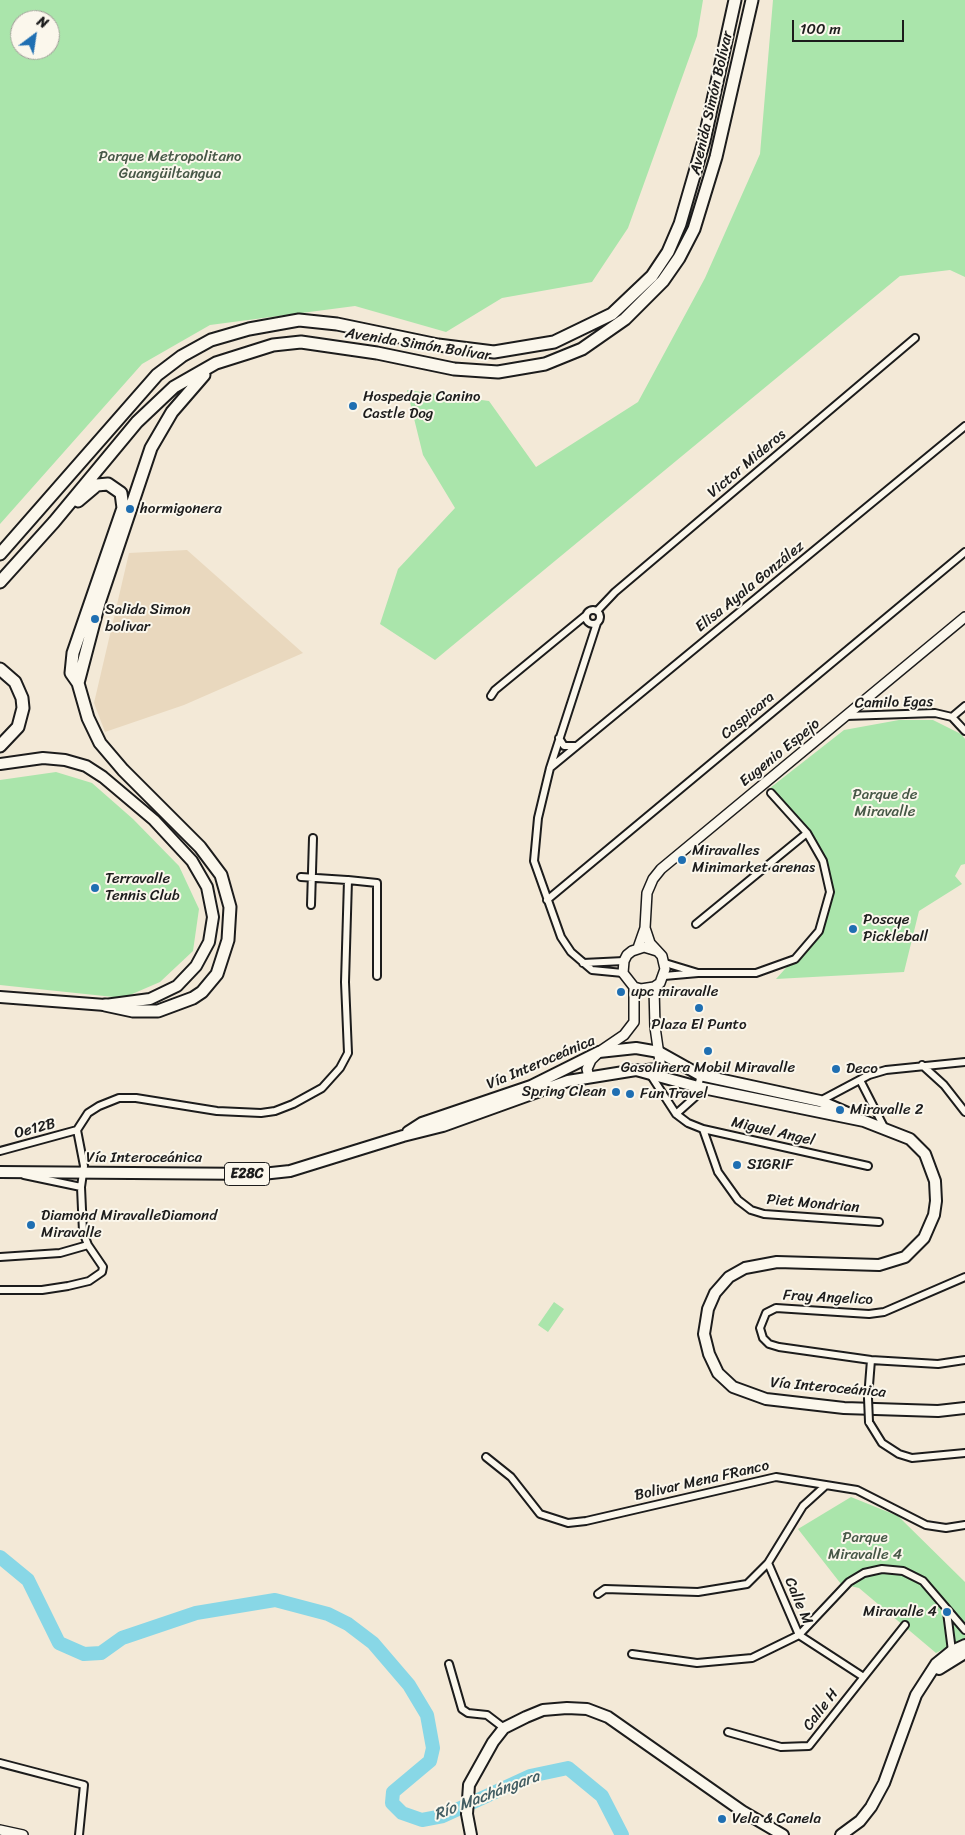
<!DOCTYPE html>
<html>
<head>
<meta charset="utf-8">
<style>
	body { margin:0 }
	#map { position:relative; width:965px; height:1835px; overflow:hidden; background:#f3e9d7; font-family:Sriracha,sans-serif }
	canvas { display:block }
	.north { position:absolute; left:10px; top:10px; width:50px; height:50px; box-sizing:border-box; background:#fbf7ec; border:1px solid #a29f99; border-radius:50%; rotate:31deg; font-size:14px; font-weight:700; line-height:20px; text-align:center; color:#1c1c1c }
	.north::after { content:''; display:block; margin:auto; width:18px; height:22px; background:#1f6fb2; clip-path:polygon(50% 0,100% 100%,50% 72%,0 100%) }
	.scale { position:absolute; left:792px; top:20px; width:112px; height:22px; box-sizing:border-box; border:2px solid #1c1c1c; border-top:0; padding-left:6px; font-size:15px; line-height:18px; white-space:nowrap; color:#1c1c1c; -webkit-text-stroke:4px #fbf7ec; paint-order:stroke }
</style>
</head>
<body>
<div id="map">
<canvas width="965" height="1835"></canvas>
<div class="north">N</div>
<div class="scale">100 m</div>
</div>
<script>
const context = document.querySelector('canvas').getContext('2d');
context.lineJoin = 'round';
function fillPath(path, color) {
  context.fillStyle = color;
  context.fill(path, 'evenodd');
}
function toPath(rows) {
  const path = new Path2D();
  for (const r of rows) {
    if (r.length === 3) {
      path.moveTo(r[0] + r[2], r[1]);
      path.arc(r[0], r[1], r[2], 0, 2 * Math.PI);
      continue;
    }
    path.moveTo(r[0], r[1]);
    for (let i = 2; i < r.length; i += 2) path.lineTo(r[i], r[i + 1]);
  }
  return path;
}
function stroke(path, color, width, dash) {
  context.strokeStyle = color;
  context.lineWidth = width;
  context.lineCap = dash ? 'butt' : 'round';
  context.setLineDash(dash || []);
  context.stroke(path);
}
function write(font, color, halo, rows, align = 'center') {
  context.font = font + ' Sriracha,sans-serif';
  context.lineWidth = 4;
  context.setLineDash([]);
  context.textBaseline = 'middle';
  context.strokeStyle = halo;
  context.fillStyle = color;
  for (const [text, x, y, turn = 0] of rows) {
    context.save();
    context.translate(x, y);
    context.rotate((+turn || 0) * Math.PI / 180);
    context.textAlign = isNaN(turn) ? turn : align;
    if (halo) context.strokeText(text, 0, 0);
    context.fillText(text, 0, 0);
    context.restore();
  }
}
const built = toPath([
	[187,550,303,653,184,705,105,732,94,703,129,553]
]);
const green = toPath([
	[0,0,703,0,697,36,628,228,592,282,502,298,446,332,355,306,210,325,142,364,0,524],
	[20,20,50,20,50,50,20,50],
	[773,0,965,0,965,277,950,270,900,276,435,660,380,624,398,569,455,508,423,455,407,390,489,401,536,467,638,402,705,278,760,154],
	[899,720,933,720,961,734,965,739,965,864,961,865,955,876,962,884,919,911,904,972,776,979,818,932,829,895,824,863,809,831,770,788,844,730],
	[56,772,92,783,133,819,179,866,199,909,193,951,160,982,123,998,0,985,0,780],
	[554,1302,564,1309,548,1332,538,1325],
	[851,1497,898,1516,965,1582,965,1638,936,1653,859,1588,841,1584,798,1529]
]);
const river = toPath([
	[0,1557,28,1580,59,1643,84,1654,101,1653,122,1638,196,1613,275,1600,328,1614,348,1624,373,1643,409,1685,427,1715,433,1748,430,1761,393,1792,392,1803,402,1813,422,1820,443,1816,530,1776,568,1768,602,1796,622,1835]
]);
const street = toPath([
	[593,617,7],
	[597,611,615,592,915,338],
	[597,623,550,768,538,818,534,861,561,937,571,952,592,970,623,973],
	[491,696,495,690,585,616],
	[846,716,935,713,952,717,965,731],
	[952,717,965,706],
	[559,738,564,746,575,746],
	[550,768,965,426],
	[301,877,347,880],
	[547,900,965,552],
	[311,905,313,838],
	[696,924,807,833],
	[583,963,624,961],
	[665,963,698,973],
	[664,976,698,973,756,973,795,959,819,931,830,892,823,861,807,833,771,793],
	[922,1065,944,1085,965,1112],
	[650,1074,676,1114,688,1123,703,1129,868,1166],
	[860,1080,884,1127],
	[820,1101,869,1075,886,1070,965,1062],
	[676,1114,695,1097,701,1075],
	[703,1129,718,1172,738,1200,751,1210,764,1214,879,1222],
	[77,1130,88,1113,99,1106,119,1098,136,1098,217,1111,261,1113,275,1111,293,1104,322,1088,340,1068,348,1053,345,982,348,880,377,883,377,976],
	[0,1151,77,1130],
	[24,1175,81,1187],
	[0,1257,60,1253,88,1245],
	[965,1277,884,1312,869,1314,776,1308,766,1313,760,1328,763,1338,769,1344,779,1347,871,1360,938,1364,965,1360],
	[0,1290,42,1290,68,1286,89,1281,102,1272,103,1267,88,1245,83,1232,81,1187,84,1166,77,1130],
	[868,1398,871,1360],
	[869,1422,882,1443,899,1454,912,1458,965,1453],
	[486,1457,511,1477,540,1514,568,1523,586,1521,776,1477,857,1490,926,1525,946,1528,965,1525],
	[768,1563,799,1635,862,1676],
	[598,1594,605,1589,698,1592,747,1584,768,1563,803,1506,825,1486],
	[947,1612,952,1651],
	[632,1654,697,1663,752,1658,799,1635,849,1582,864,1573,882,1569,903,1571,923,1581,965,1630],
	[449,1664,462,1709,468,1713,487,1715,504,1728],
	[728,1732,781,1747,809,1746,905,1625],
	[0,1763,84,1785,79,1835]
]);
const secondary = toPath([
	[645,928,650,943,662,956,665,969,660,983,654,987,641,989,634,987,623,973,624,961,627,955,632,951,644,947,657,951],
	[638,948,645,928,647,893,653,879,661,869,965,617],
	[638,1070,656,1068,660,1062,655,1027,654,987],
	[589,1077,587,1069,591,1060,599,1052,624,1035,634,1022,634,987],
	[0,1830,23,1835]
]);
const primary = toPath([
	[0,764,43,758,65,760,86,766,103,777,154,820,192,861,207,887,213,917,209,942,196,966,177,986,150,999,105,1005,0,997],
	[408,1132,422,1123,531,1086,599,1052,636,1048,659,1052,700,1075,820,1101,850,1114],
	[0,1172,262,1174,290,1171,403,1136,443,1126,568,1081,636,1070,698,1087,864,1121,910,1139,925,1154,935,1181,936,1201,934,1215,924,1238,905,1257,879,1265,777,1262,745,1268,729,1277,715,1293,708,1309,704,1334,709,1354,718,1373,733,1387,766,1399,844,1408,938,1411,965,1408],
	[939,1669,965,1653],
	[471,1835,467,1814,469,1785,493,1742,504,1728,526,1717,543,1710,567,1708,587,1709,608,1717,742,1811,783,1835],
	[841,1835,860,1821,871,1807,884,1783,916,1695,936,1664,952,1651,965,1645]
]);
const highway = toPath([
	[78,501,97,485,108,484,121,493,123,508,73,653,71,673,78,683],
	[0,554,157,375,182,356,211,340,249,329,299,320,337,324,438,345,494,352,554,342,612,314,652,276,668,252,680,224,704,141,735,0],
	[0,582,54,522,137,422,174,387,216,363,273,345,301,342,377,353,454,369,498,372,545,364,582,349,625,319,663,281,679,258,694,229,716,157,752,0],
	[0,669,15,682,22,698,23,708,18,727,0,746],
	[105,1005,133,1011,158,1011,193,998,202,992,217,974,228,940,230,907,221,875,200,847,123,770,100,743,88,718,78,683,99,603,151,448,172,412,204,375]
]);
const streetBridge = toPath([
	[868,1398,869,1422]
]);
const markers = [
	[353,406,5,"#1f6fb2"],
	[130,509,5,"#1f6fb2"],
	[95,619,5,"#1f6fb2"],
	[682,860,5,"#1f6fb2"],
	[95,888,5,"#1f6fb2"],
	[853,929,5,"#1f6fb2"],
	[621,992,5,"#1f6fb2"],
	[699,1008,5,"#1f6fb2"],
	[708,1051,5,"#1f6fb2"],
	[836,1069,5,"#1f6fb2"],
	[616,1092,5,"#1f6fb2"],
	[630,1094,5,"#1f6fb2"],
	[840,1110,5,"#1f6fb2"],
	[737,1165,5,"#1f6fb2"],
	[31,1225,5,"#1f6fb2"],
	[947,1612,5,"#1f6fb2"],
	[722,1819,5,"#1f6fb2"]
];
const shields = [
	[247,1174,45]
];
const shieldNames = [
	["E28C",247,1174]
];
const streetNames = [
	["Avenida Simón Bolívar",712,103,-77],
	["Avenida Simón Bolívar",418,345,9],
	["Victor Mideros",747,464,-40],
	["Elisa Ayala González",750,587,-39],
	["Camilo Egas",894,703,-1],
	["Caspicara",748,716,-40],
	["Eugenio Espejo",780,753,-39],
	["Vía Interoceánica",541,1063,-23],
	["Oe12B",35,1129,-15],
	["Miguel Angel",773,1132,13],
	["Vía Interoceánica",144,1158],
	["Piet Mondrian",813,1204,5],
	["Fray Angelico",828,1298,3],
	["Vía Interoceánica",828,1388,5],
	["Bolivar Mena FRanco",702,1481,-13],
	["Calle M",798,1601,67],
	["Calle H",821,1710,-53]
];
const parkNames = [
	["Parque Metropolitano",170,157],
	["Guangüiltangua",170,174],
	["Parque de",885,795],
	["Miravalle",885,812],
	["Parque",865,1538],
	["Miravalle 4",865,1555]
];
const poiNames = [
	["Hospedaje Canino",363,397],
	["Castle Dog",363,414],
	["hormigonera",140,509],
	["Salida Simon",105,610],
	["bolivar",105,627],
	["Miravalles",692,851],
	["Minimarket arenas",692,868],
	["Terravalle",105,879],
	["Tennis Club",105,896],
	["Poscye",863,920],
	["Pickleball",863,937],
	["upc miravalle",631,992],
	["Plaza El Punto",699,1025,"center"],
	["Gasolinera Mobil Miravalle",708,1068,"center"],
	["Deco",846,1069],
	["Spring Clean",606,1092,"right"],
	["Fun Travel",640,1094],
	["Miravalle 2",850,1110],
	["SIGRIF",747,1165],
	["Diamond MiravalleDiamond",41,1216],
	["Miravalle",41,1233],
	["Miravalle 4",937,1612,"right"],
	["Vela & Canela",732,1819]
];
const waterNames = [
	["Río Machángara",487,1796,-21]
];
fillPath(built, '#e9d8be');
fillPath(green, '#aae5ab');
stroke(river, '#88d7e6', 14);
stroke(street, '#1c1c1c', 10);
stroke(secondary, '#1c1c1c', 12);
stroke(primary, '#1c1c1c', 14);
stroke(highway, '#1c1c1c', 15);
stroke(street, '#fbf7ec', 6);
stroke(secondary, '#fbf7ec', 9);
stroke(primary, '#fbf7ec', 10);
stroke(highway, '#fbf7ec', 11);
stroke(streetBridge, '#1c1c1c', 10, []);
stroke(streetBridge, '#fbf7ec', 6);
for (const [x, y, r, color] of markers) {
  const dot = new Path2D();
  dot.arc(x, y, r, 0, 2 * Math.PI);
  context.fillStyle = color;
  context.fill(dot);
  stroke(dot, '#fbf7ec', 2);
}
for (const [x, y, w] of shields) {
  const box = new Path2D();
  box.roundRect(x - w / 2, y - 11.5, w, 23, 4);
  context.fillStyle = '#fbf7ec';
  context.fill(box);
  stroke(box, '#1c1c1c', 1);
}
write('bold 14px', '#1c1c1c', null, shieldNames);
write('15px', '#1c1c1c', '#fbf7ec', streetNames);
write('15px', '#475847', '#fbf7ec', parkNames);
write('15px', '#1c1c1c', '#fbf7ec', poiNames, 'left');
write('italic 16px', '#425d63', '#fbf7ec', waterNames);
</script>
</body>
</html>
